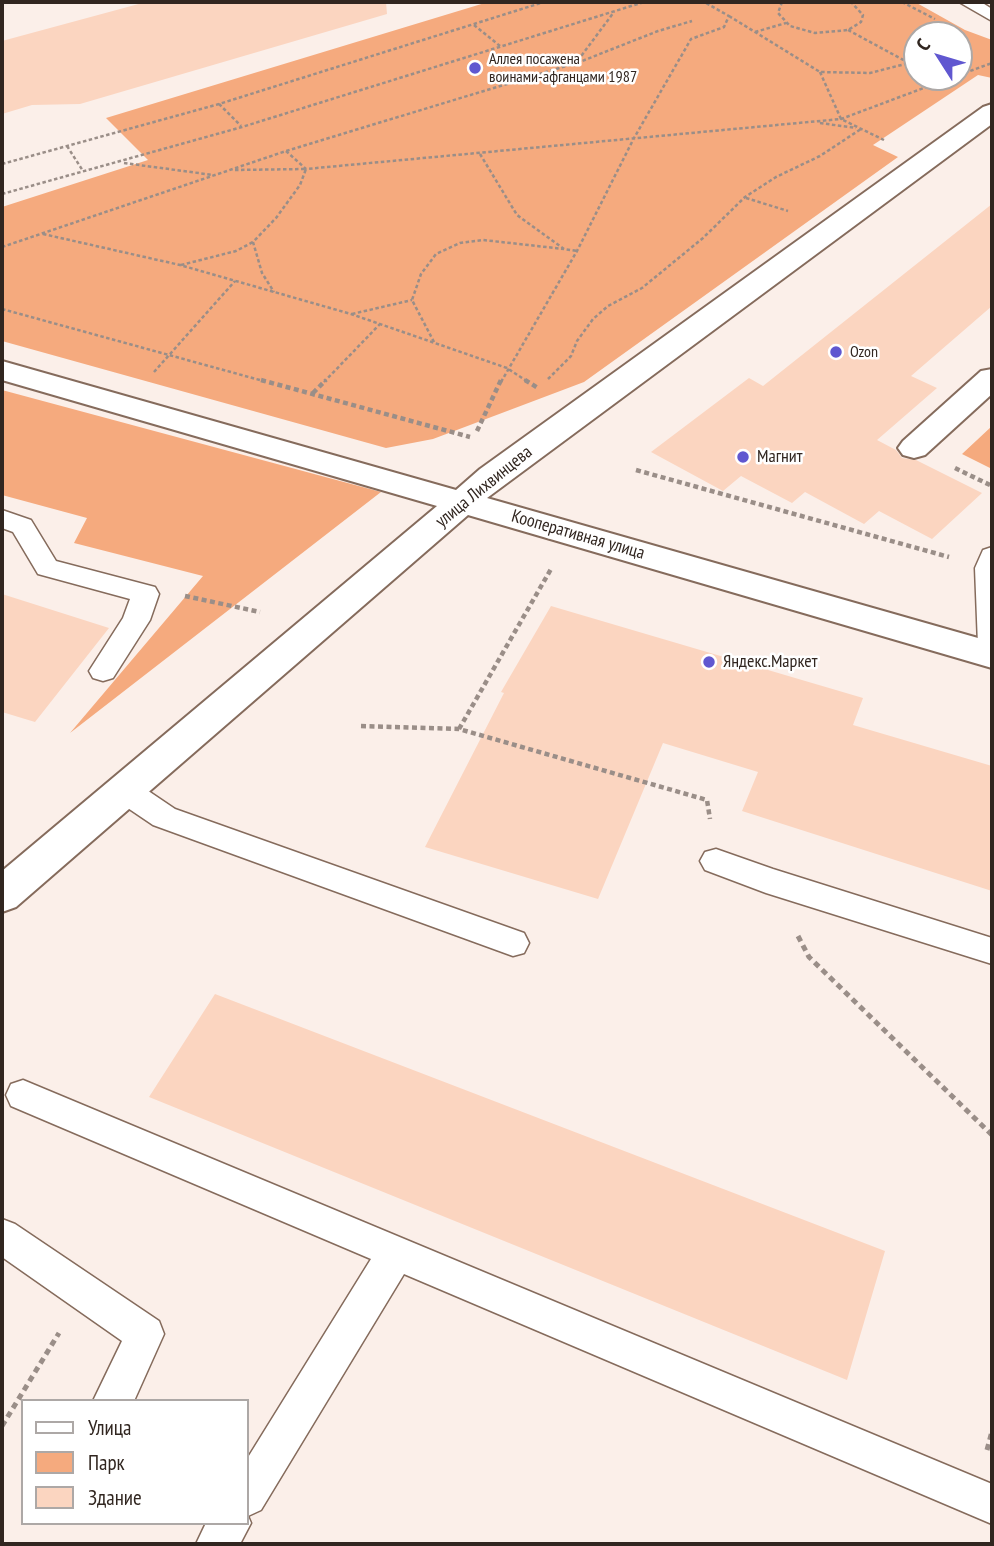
<!DOCTYPE html>
<html>
<head>
<meta charset="utf-8">
<style>
	body { margin:0 }
	#map { position:relative; width:994px; height:1546px; overflow:hidden; background:#fbefe9; font-family:"PT Sans Narrow",sans-serif }
	canvas { display:block }
	.frame { position:absolute; inset:0; border:4px solid #312620; pointer-events:none }
	.legend { position:absolute; left:21px; top:1399px; width:228px; height:126px; box-sizing:border-box; background:#fff; border:2px solid #ada8a6; margin:0; padding:9px 12px; list-style:none; font-size:21px; color:#312620 }
	.legend li { display:flex; align-items:center; gap:14px; height:35px }
	.legend b { width:35px; border:2px solid #ada8a6 }
	.north { position:absolute; left:903px; top:21px; width:70px; height:70px; box-sizing:border-box; background:#fff; border:2px solid #ada8a6; border-radius:50%; rotate:307deg; font-size:19px; font-weight:700; line-height:28px; text-align:center; color:#312620 }
	.north::after { content:''; display:block; margin:auto; width:24px; height:32px; background:#6057d0; clip-path:polygon(50% 0,100% 100%,50% 72%,0 100%) }
</style>
</head>
<body>
<div id="map">
<canvas width="994" height="1546"></canvas>
<div class="frame"></div>
<ul class="legend">
<li><b style="height:9px;background:#fff"></b>Улица</li>
<li><b style="height:19px;background:#f5aa7e"></b>Парк</li>
<li><b style="height:19px;background:#fbd5c0"></b>Здание</li>
</ul>
<div class="north">С</div>
</div>
<script>
const context = document.querySelector('canvas').getContext('2d');
context.lineJoin = 'round';
function fillPath(path, color) {
  context.fillStyle = color;
  context.fill(path, 'evenodd');
}
function toPath(rows) {
  const path = new Path2D();
  for (const r of rows) {
    path.moveTo(r[0], r[1]);
    for (let i = 2; i < r.length; i += 2) path.lineTo(r[i], r[i + 1]);
  }
  return path;
}
function stroke(path, color, width, dash) {
  context.strokeStyle = color;
  context.lineWidth = width;
  context.lineCap = dash ? 'butt' : 'round';
  context.setLineDash(dash || []);
  context.stroke(path);
}
function write(font, color, halo, rows, align = 'center') {
  context.font = font + ' "PT Sans Narrow",sans-serif';
  context.lineWidth = 5;
  context.setLineDash([]);
  context.textBaseline = 'middle';
  context.strokeStyle = halo;
  context.fillStyle = color;
  for (const [text, x, y, turn = 0] of rows) {
    context.save();
    context.translate(x, y);
    context.rotate((+turn || 0) * Math.PI / 180);
    context.textAlign = isNaN(turn) ? turn : align;
    if (halo) context.strokeText(text, 0, 0);
    context.fillText(text, 0, 0);
    context.restore();
  }
}
const green = toPath([
	[488,2,915,2,965,30,992,40,992,78,978,75,873,145,898,157,584,382,433,439,386,448,2,341,2,207,148,160,106,118],
	[917,35,959,35,959,77,917,77],
	[2,390,381,492,70,733,203,576,74,543,87,518,2,495],
	[992,426,992,469,962,454]
]);
const building = toPath([
	[146,2,386,2,387,14,80,104,32,105,2,114,2,41],
	[992,204,992,306,911,376,937,388,877,440,896,450,902,458,916,460,982,493,932,539,879,511,864,524,805,492,792,503,741,476,723,491,651,452,749,378,763,386],
	[2,594,109,628,35,722,2,712],
	[551,606,863,698,853,725,992,766,992,891,742,811,758,772,663,743,598,899,425,847,504,693,501,692],
	[215,994,885,1251,847,1380,149,1097]
]);
const pathFar2 = toPath([
	[782,2,778,13,790,26,815,33,848,30,861,22,863,15,851,2],
	[902,2,935,19],
	[729,16,820,72,870,73,917,61],
	[474,25,500,46],
	[848,30,909,63],
	[755,32,786,23],
	[577,63,658,31,692,21],
	[820,72,841,119,884,140],
	[959,75,992,63],
	[219,104,241,126],
	[820,123,856,128],
	[67,146,83,171],
	[286,151,306,169,841,119,953,77],
	[480,154,517,215,564,249,577,251],
	[124,163,213,175],
	[2,164,219,104,544,2],
	[235,170,306,169,300,185,276,218,253,242,262,273,274,292],
	[2,194,242,127,644,2],
	[746,198,788,211],
	[43,234,180,265,351,314,507,368,528,382],
	[2,247,286,151,576,63,614,12],
	[181,265,236,251,253,242],
	[2,309,267,382],
	[352,314,412,300],
	[434,342,412,300,421,274,436,254,460,243,483,240,564,249],
	[154,372,235,281],
	[548,379,571,356,577,341,593,319,608,306,642,288,703,238,745,197,776,177,820,156,861,129],
	[324,382,380,324],
	[501,382,577,251,634,138,691,39,724,27,729,16,704,2]
]);
const pathFar1 = toPath([
	[261,380,470,437],
	[525,380,538,388],
	[313,393,326,380],
	[477,431,501,380],
	[955,468,992,486],
	[636,470,949,557],
	[185,596,260,612],
	[361,726,459,729,707,800,710,819],
	[459,729,551,569]
]);
const path = toPath([
	[798,936,809,957,992,1135],
	[2,1426,59,1333],
	[987,1450,992,1431]
]);
const service = toPath([
	[959,2,981,2,992,9,992,21,959,2],
	[2,510,31,520,56,561,155,587,159,594,150,620,113,678,103,681,93,678,89,671,123,618,130,599,38,574,13,532,2,528,2,510],
	[992,547,992,655,982,652,978,645,975,568,983,550,992,547],
	[124,778,135,782,175,809,524,933,529,943,524,953,513,956,153,825,113,798,109,790,113,782,124,778],
	[716,849,773,869,992,938,992,964,766,893,705,870,700,861,705,852,716,849],
	[23,1080,992,1484,992,1524,404,1274,261,1510,248,1516,251,1523,240,1544,196,1544,206,1523,247,1523,247,1459,371,1259,11,1106,6,1095,11,1084,23,1080],
	[2,1219,15,1224,159,1321,164,1334,134,1401,93,1401,122,1341,2,1257,2,1219]
]);
const pedestrian = toPath([
	[992,369,992,394,925,455,914,458,903,455,898,448,903,441,981,371,992,369]
]);
const minor = toPath([
	[992,104,992,124,487,498,992,642,992,668,468,515,16,907,2,912,2,871,437,506,2,380,2,361,456,490,480,469,983,107,992,104]
]);
const markers = [
	[475,68,7,"#6057d0"],
	[836,352,7,"#6057d0"],
	[743,457,7,"#6057d0"],
	[709,662,7,"#6057d0"]
];
const farPoinames = [
	["Аллея посажена",489,59],
	["воинами-афганцами 1987",489,77],
	["Ozon",850,352]
];
const poiNames = [
	["Магнит",757,457],
	["Яндекс.Маркет",723,662]
];
const streetNames = [
	["улица Лихвинцева",484,487,-39],
	["Кооперативная улица",578,535,16]
];
fillPath(green, '#f5aa7e');
fillPath(building, '#fbd5c0');
stroke(service, '#856b5c', 3);
stroke(pedestrian, '#856b5c', 4);
stroke(minor, '#856b5c', 4);
stroke(pathFar2, '#9a8e88', 2.5, [3.5, 2.5]);
stroke(pathFar1, '#9a8e88', 4.5, [5, 3.5]);
stroke(path, '#9a8e88', 5, [6, 4.5]);
fillPath(service, '#fff');
fillPath(pedestrian, '#fff');
fillPath(minor, '#fff');
for (const [x, y, r, color] of markers) {
  const dot = new Path2D();
  dot.arc(x, y, r, 0, 2 * Math.PI);
  context.fillStyle = color;
  context.fill(dot);
  stroke(dot, '#fff', 2.5);
}
write('16px', '#312620', '#fff', farPoinames, 'left');
write('18px', '#312620', '#fff', poiNames, 'left');
write('18px', '#312620', '#fff', streetNames);
</script>
</body>
</html>
